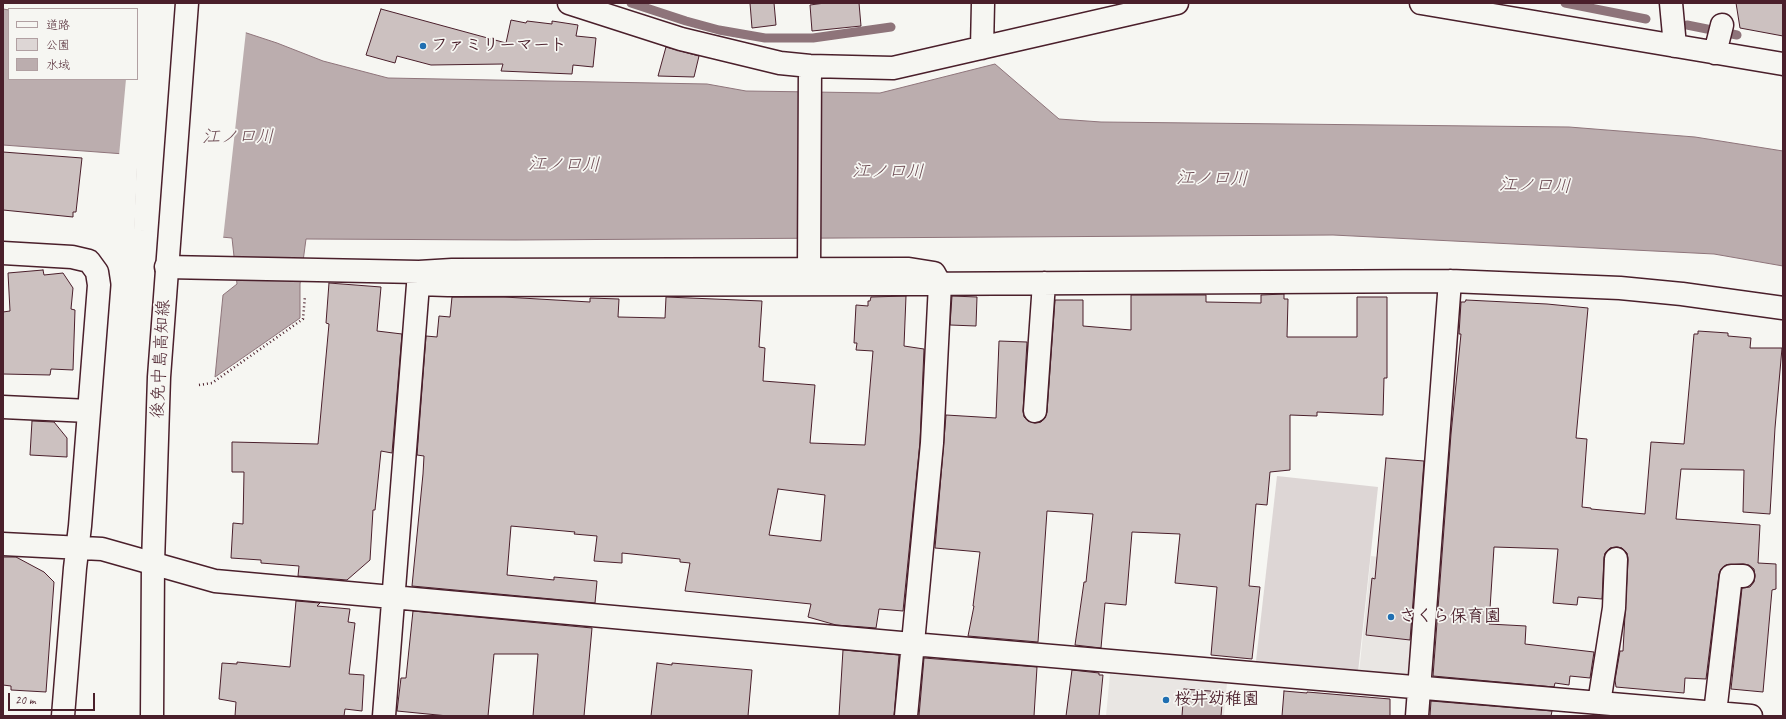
<!DOCTYPE html>
<html>
<head>
<meta charset="utf-8">
<style>
	body { margin:0 }
	#map { position:relative; width:1786px; height:719px; overflow:hidden; background:#f6f6f2; font-family:Caveat,"Klee One",sans-serif }
	canvas { display:block }
	.frame { position:absolute; inset:0; border:4px solid #4a1f2b; pointer-events:none }
	.legend { position:absolute; left:8px; top:8px; width:130px; height:72px; box-sizing:border-box; background:#f6f6f2; border:1px solid #b1a0a2; margin:0; padding:5px 7px; list-style:none; font-size:12px; color:#4a1f2b }
	.legend li { display:flex; align-items:center; gap:8px; height:20px }
	.legend b { width:20px; border:1px solid #b1a0a2 }
	.scale { position:absolute; left:8px; top:693px; width:87px; height:18px; box-sizing:border-box; border:2px solid #4a1f2b; border-top:0; padding-left:5px; font-size:12px; line-height:14px; white-space:nowrap; color:#4a1f2b; -webkit-text-stroke:3px #f6f6f2; paint-order:stroke }
</style>
</head>
<body>
<div id="map">
<canvas width="1786" height="719"></canvas>
<div class="frame"></div>
<ul class="legend">
<li><b style="height:5px;background:#f6f6f2"></b>道路</li>
<li><b style="height:11px;background:#ddd6d5"></b>公園</li>
<li><b style="height:11px;background:#bbadae"></b>水域</li>
</ul>
<div class="scale">20 m</div>
</div>
<script>
const context = document.querySelector('canvas').getContext('2d');
context.lineJoin = 'round';
function fillPath(path, color) {
  context.fillStyle = color;
  context.fill(path, 'evenodd');
}
function toPath(rows) {
  const path = new Path2D();
  for (const r of rows) {
    path.moveTo(r[0], r[1]);
    for (let i = 2; i < r.length; i += 2) path.lineTo(r[i], r[i + 1]);
  }
  return path;
}
function stroke(path, color, width, dash) {
  context.strokeStyle = color;
  context.lineWidth = width;
  context.lineCap = dash ? 'butt' : 'round';
  context.setLineDash(dash || []);
  context.stroke(path);
}
function write(font, color, halo, rows, align = 'center') {
  context.font = font + ' Caveat,"Klee One",sans-serif';
  context.lineWidth = 3.5;
  context.setLineDash([]);
  context.textBaseline = 'middle';
  context.strokeStyle = halo;
  context.fillStyle = color;
  for (const [text, x, y, turn = 0] of rows) {
    context.save();
    context.translate(x, y);
    context.rotate((+turn || 0) * Math.PI / 180);
    context.textAlign = isNaN(turn) ? turn : align;
    if (halo) context.strokeText(text, 0, 0);
    context.fillText(text, 0, 0);
    context.restore();
  }
}
const built = toPath([
	[1371,556,1422,562,1412,677,1359,673],
	[1110,674,1227,683,1224,716,1106,716]
]);
const green = toPath([
	[1277,476,1378,487,1358,672,1256,661]
]);
const water = toPath([
	[3,9,9,10,9,79,137,79,207,20,277,43,323,61,388,78,707,84,746,91,880,93,995,64,1059,119,1101,122,1569,127,1695,137,1783,151,1783,266,1714,254,1333,235,515,240,306,239,300,284,300,318,215,377,223,295,237,284,232,238,135,229,138,155,3,145,3,9]
]);
const pier = toPath([
	[137,14,168,14,208,18,246,31,223,239,134,230,137,157,119,156,126,79,137,79]
]);
const stream = toPath([
	[631,3,686,21,719,30,765,38,813,38,891,27],
	[1565,3,1646,19],
	[1687,25,1737,35]
]);
const building = toPath([
	[750,3,774,3,776,25,752,28,750,3],
	[825,3,859,3,861,26,812,31,810,5,825,3],
	[1736,3,1783,3,1783,36,1740,28,1736,3],
	[381,9,506,43,511,20,526,23,527,21,552,24,552,21,578,25,576,36,596,38,593,67,573,65,572,74,501,71,503,64,431,65,397,56,395,63,366,55,381,9],
	[666,47,699,56,694,77,658,76,666,47],
	[3,152,82,158,76,212,73,212,73,217,3,210,3,152],
	[43,270,44,275,63,273,73,288,71,309,75,310,73,370,51,369,50,375,3,374,3,312,10,311,8,273,43,270],
	[329,283,381,287,377,331,402,334,392,453,381,451,375,510,373,510,370,560,347,580,298,576,299,566,261,563,261,560,231,558,233,523,243,524,244,472,232,472,232,442,318,444,329,324,326,323,329,283],
	[1284,294,1284,299,1288,299,1287,337,1357,337,1357,297,1387,297,1387,378,1384,378,1383,415,1317,412,1317,416,1290,415,1290,470,1270,472,1267,505,1256,504,1249,586,1260,587,1252,659,1211,655,1217,587,1175,583,1180,534,1132,532,1126,605,1105,603,1101,648,1075,645,1084,582,1086,582,1093,514,1047,511,1038,642,968,636,974,606,973,606,980,552,935,548,946,415,996,418,999,341,1027,342,1023,411,1024,417,1028,421,1035,423,1041,422,1045,418,1047,412,1055,300,1083,300,1083,326,1131,330,1131,295,1206,295,1206,302,1261,303,1261,295,1284,294],
	[906,296,904,346,924,349,920,442,903,611,879,609,876,628,836,625,808,617,811,604,685,591,690,563,680,562,680,559,622,553,622,563,594,561,597,536,574,534,575,532,511,526,507,575,554,580,554,577,597,581,595,603,412,586,423,474,424,456,417,455,426,336,437,337,439,316,450,317,452,297,504,297,590,302,590,298,619,299,618,317,665,318,666,297,762,301,759,347,765,348,763,381,815,385,810,443,865,445,873,351,856,350,857,343,854,343,856,305,868,306,868,301,870,301,871,297,906,296],
	[778,489,825,495,821,541,769,535,778,489],
	[952,296,977,297,976,326,950,325,952,296],
	[1466,300,1547,304,1588,308,1576,438,1587,439,1582,507,1591,508,1591,509,1645,514,1651,442,1684,444,1694,334,1698,334,1698,331,1728,333,1728,336,1751,338,1750,348,1782,348,1775,428,1770,514,1743,512,1744,470,1681,469,1676,519,1760,525,1758,563,1776,564,1776,589,1772,590,1763,692,1731,689,1742,588,1750,587,1754,582,1755,576,1754,569,1749,565,1743,564,1726,565,1721,569,1719,574,1706,679,1685,678,1684,693,1616,687,1615,680,1620,651,1623,651,1628,560,1627,553,1622,548,1617,547,1610,548,1605,553,1604,558,1602,599,1578,597,1577,605,1553,603,1558,549,1494,547,1489,624,1526,626,1525,644,1594,652,1590,678,1570,676,1569,685,1555,683,1554,687,1433,676,1451,434,1461,334,1459,334,1461,302,1465,302,1466,300],
	[32,421,54,422,67,438,67,457,30,455,32,421],
	[1386,458,1424,461,1410,640,1366,635,1372,578,1375,579,1386,458],
	[3,557,16,557,44,572,54,582,46,692,11,690,11,686,3,685,3,557],
	[296,601,320,603,317,606,350,609,348,622,355,623,349,674,364,675,362,711,345,709,344,716,235,716,236,702,219,699,222,663,237,664,237,662,290,667,296,601],
	[413,611,592,628,584,716,533,716,538,654,494,654,488,716,448,716,397,711,401,678,406,678,413,611],
	[843,650,899,655,894,716,839,716,843,650],
	[924,658,1037,667,1034,716,919,716,924,658],
	[657,663,672,665,672,663,752,670,748,716,651,716,657,663],
	[1072,670,1099,673,1099,675,1103,675,1099,716,1066,716,1072,670],
	[1184,689,1223,692,1221,716,1182,716,1184,689],
	[1284,691,1307,693,1307,692,1390,699,1390,716,1282,716,1284,691],
	[1431,701,1552,711,1551,716,1430,716,1431,701]
]);
const path = toPath([
	[199,385,212,383,303,319,305,296]
]);
const minor = toPath([
	[569,3,681,39,780,63,810,66,893,68,1177,3],
	[1421,3,1783,64],
	[1671,3,1675,46],
	[982,48,983,3],
	[1715,53,1722,25],
	[3,253,72,257,89,261,97,272,99,285,80,526,75,568,63,716],
	[166,267,419,272,452,270,909,269,934,273,940,284,932,443,906,716],
	[809,269,810,66],
	[418,284,448,285,903,284,1450,281,1620,288,1682,294,1783,308],
	[3,407,89,411],
	[1035,411,1044,283],
	[3,544,102,549,215,581,912,644,1751,716],
	[1599,703,1614,608,1616,559],
	[1715,713,1731,576,1743,576],
	[384,716,419,272],
	[1417,716,1450,281]
]);
const major = toPath([
	[152,716,153,563,159,377,187,3]
]);
const markers = [
	[423,46,4,"#1f6fb2"],
	[1391,617,4,"#1f6fb2"],
	[1166,700,4,"#1f6fb2"]
];
const poiNames = [
	["ファミリーマート",431,46],
	["さくら保育園",1399,617],
	["桜井幼稚園",1174,700]
];
const streetNames = [
	["後免中島高知線",161,359,-87]
];
const waterNames = [
	["江ノ口川",238,137],
	["江ノ口川",564,165,1],
	["江ノ口川",888,172,1],
	["江ノ口川",1212,179,1],
	["江ノ口川",1535,186,2]
];
fillPath(built, '#e9e6e3');
fillPath(green, '#ddd6d5');
fillPath(water, '#bbadae');
stroke(water, '#8e747a', 1);
fillPath(pier, '#f6f6f2');
stroke(stream, '#8e747a', 9);
fillPath(building, '#ccc1c0');
stroke(building, '#4a1f2b', 1);
stroke(minor, '#4a1f2b', 25);
stroke(major, '#4a1f2b', 25);
stroke(path, '#4a1f2b', 2.5, [1, 3]);
stroke(minor, '#f6f6f2', 22);
stroke(major, '#f6f6f2', 22);
for (const [x, y, r, color] of markers) {
  const dot = new Path2D();
  dot.arc(x, y, r, 0, 2 * Math.PI);
  context.fillStyle = color;
  context.fill(dot);
  stroke(dot, '#f6f6f2', 1.5);
}
write('bold 17px', '#4a1f2b', '#f6f6f2', poiNames, 'left');
write('17px', '#4a1f2b', '#f6f6f2', streetNames);
write('italic 18px', '#6c4a52', '#f6f6f2', waterNames);
</script>
</body>
</html>
